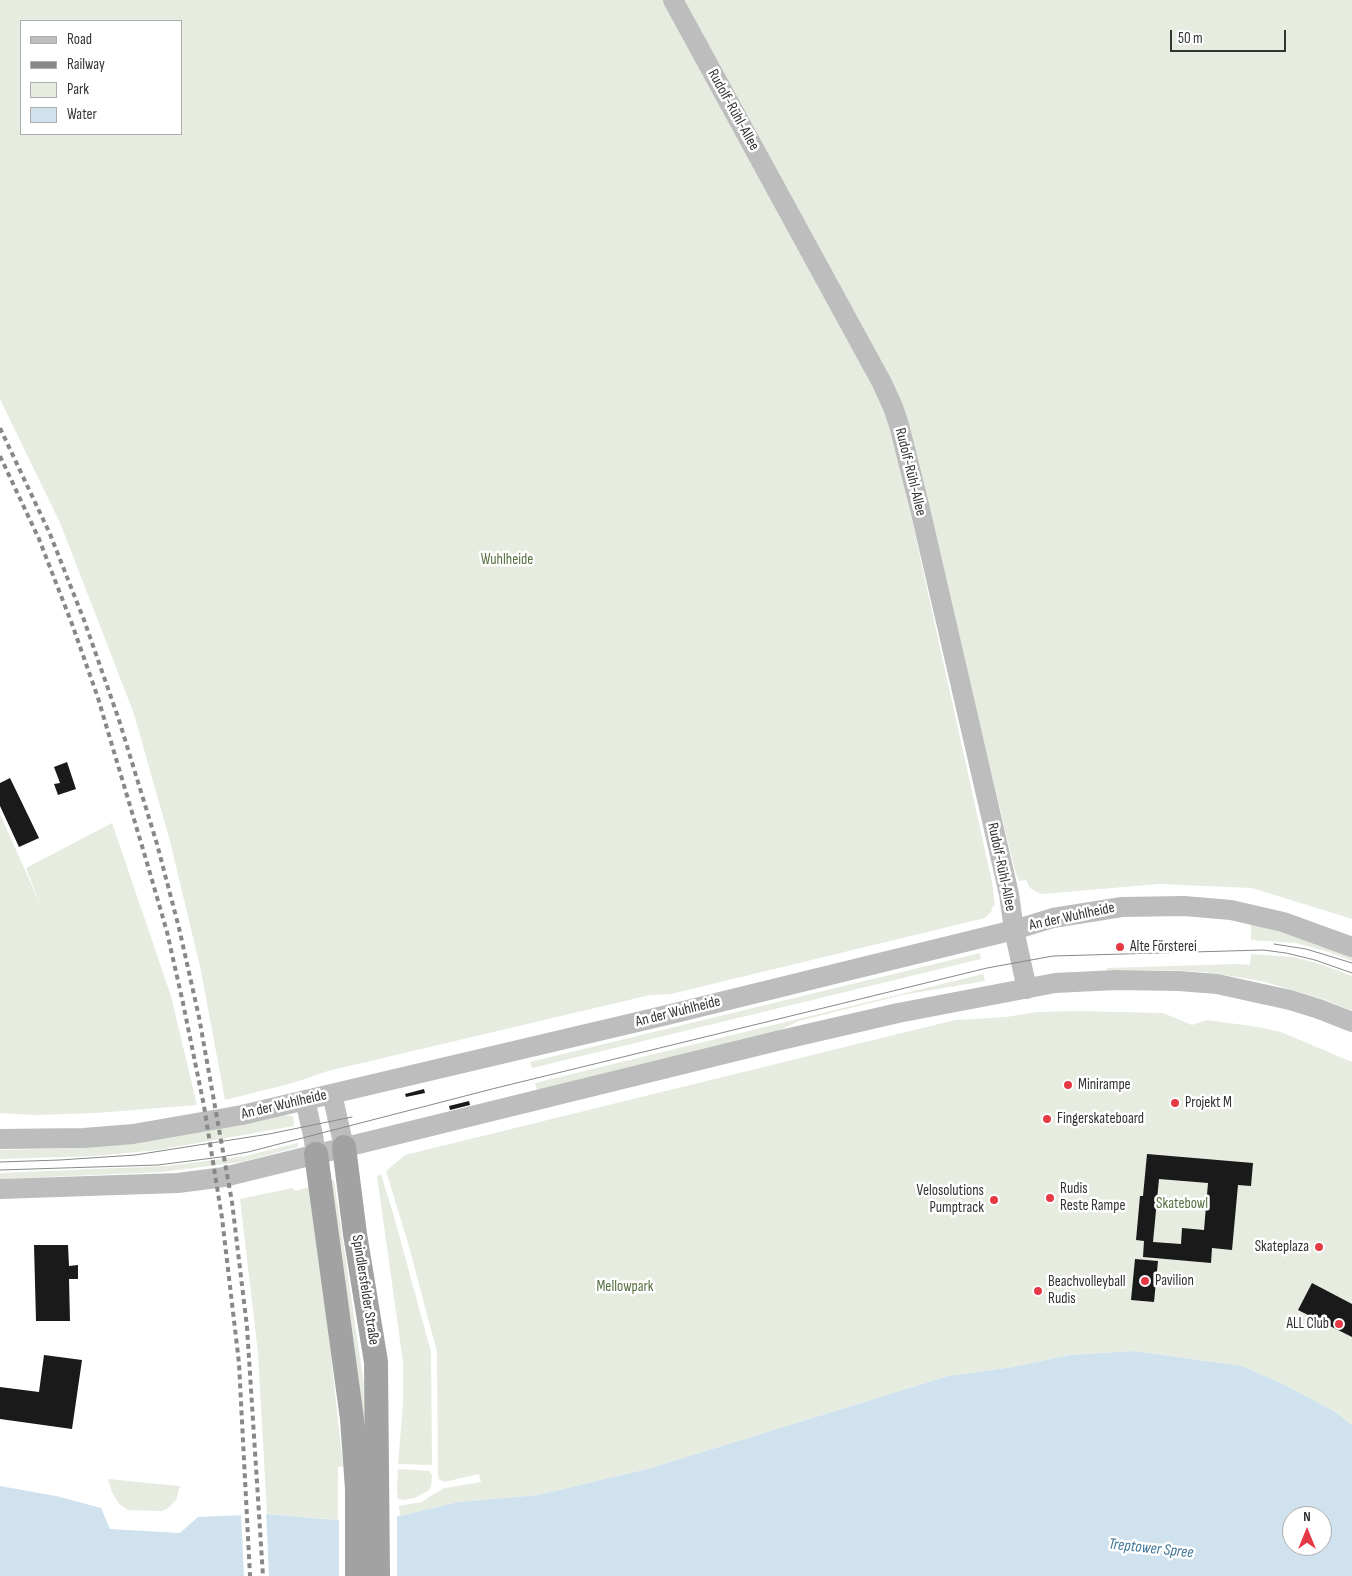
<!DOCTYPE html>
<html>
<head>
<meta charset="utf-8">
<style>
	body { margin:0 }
	#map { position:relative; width:1352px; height:1576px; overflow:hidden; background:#fff; font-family:"Sofia Sans Condensed",sans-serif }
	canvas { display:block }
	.legend { position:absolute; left:20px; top:20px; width:162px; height:115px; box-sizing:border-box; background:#fff; border:1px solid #adadad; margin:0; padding:6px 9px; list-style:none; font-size:15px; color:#333 }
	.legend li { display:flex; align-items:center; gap:10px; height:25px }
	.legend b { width:25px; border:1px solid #adadad }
	.north { position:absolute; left:1282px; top:1506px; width:50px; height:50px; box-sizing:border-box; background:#fff; border:1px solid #adadad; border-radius:50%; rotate:0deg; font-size:14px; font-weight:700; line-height:20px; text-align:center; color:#333 }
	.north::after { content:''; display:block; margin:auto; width:18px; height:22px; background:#e63946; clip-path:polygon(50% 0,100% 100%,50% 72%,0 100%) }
	.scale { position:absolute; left:1170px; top:30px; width:116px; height:22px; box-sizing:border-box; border:2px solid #333; border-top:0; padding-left:6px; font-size:15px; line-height:18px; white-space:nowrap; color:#333; -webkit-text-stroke:4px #fff; paint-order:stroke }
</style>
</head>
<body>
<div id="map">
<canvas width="1352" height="1576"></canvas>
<ul class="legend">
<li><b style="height:6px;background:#bdbdbd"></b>Road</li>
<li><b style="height:6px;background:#888"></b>Railway</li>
<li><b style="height:14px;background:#e6ecdf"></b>Park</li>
<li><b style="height:14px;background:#cfe2ee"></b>Water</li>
</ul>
<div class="north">N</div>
<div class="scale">50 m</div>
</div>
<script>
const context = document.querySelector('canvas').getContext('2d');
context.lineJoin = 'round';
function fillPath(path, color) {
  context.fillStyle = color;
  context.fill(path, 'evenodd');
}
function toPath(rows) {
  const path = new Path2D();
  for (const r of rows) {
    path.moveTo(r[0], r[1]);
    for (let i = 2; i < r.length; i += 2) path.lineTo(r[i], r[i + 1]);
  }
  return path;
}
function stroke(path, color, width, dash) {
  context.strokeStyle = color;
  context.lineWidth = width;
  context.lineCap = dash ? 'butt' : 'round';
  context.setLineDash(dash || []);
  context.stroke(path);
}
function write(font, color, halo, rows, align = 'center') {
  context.font = font + ' "Sofia Sans Condensed",sans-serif';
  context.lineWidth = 5;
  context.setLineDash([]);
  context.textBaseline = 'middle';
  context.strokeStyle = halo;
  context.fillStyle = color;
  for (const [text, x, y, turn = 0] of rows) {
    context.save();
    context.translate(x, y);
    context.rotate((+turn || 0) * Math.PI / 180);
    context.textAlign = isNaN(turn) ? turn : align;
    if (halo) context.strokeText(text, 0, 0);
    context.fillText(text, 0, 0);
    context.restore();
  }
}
const green = toPath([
	[0,0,663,0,883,405,897,453,992,882,995,905,993,906,991,912,985,918,671,994,650,995,328,1071,293,1083,225,1100,201,971,170,841,134,714,61,525,0,399],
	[21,21,181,21,181,134,21,134],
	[682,0,1352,0,1352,919,1252,888,1159,884,1042,894,1037,892,1030,888,1026,880,1019,881,1015,871,912,443],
	[0,814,41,906,26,868,112,823,171,996,197,1105,96,1113,35,1115,0,1113],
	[1251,924,1271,929,1331,948,1352,957,1352,961,1332,953,1296,943,1251,940],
	[980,953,981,959,532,1068,530,1062],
	[1251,954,1293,957,1320,964,1352,976,1352,1011,1323,999,1261,981,1243,978,1204,972,1164,970,1107,970,1107,968,1236,964,1250,965],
	[983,974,985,981,902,995,799,1021,774,1033,537,1090,535,1083],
	[1078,1011,1163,1013,1192,1025,1207,1020,1258,1027,1281,1032,1352,1062,1352,1425,1334,1411,1283,1384,1242,1366,1134,1351,1070,1355,1013,1367,948,1376,651,1468,538,1495,458,1502,400,1516,399,1506,422,1502,432,1495,445,1488,481,1482,479,1474,444,1482,439,1479,438,1474,437,1352,408,1243,386,1171,405,1155,955,1020,1006,1017,1037,1012],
	[281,1115,293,1116,294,1126,158,1150,95,1156,0,1159,0,1150,83,1148],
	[298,1143,298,1147,241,1162,162,1172,0,1179,0,1173,167,1166,245,1156],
	[381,1174,393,1213,431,1352,432,1465,398,1464,403,1403,403,1362,377,1176],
	[334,1180,365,1391,371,1485,327,1182],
	[308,1187,314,1199,343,1466,338,1467,338,1520,267,1514,258,1353,240,1199,292,1188,296,1191],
	[398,1469,430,1471,432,1476,431,1487,429,1490,415,1498,404,1500,398,1499,397,1489],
	[108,1479,179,1486,180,1486,176,1500,168,1508,162,1511,128,1510,119,1504,112,1492]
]);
const water = toPath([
	[1134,1351,1242,1366,1283,1384,1334,1411,1352,1425,1352,1576,0,1576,0,1486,56,1496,101,1508,110,1529,180,1533,198,1517,267,1514,370,1523,384,1517,400,1516,458,1502,538,1495,651,1468,948,1376,1013,1367,1070,1355],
	[1292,1516,1322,1516,1322,1546,1292,1546]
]);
const pier = toPath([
	[266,1511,269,1576,244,1576,241,1513],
	[397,1514,397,1576,339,1576,339,1518,370,1521,384,1515]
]);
const building = toPath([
	[67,762,76,789,58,795,54,784,60,783,54,767],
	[10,778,39,838,19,847,0,806,0,783],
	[424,1089,425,1093,406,1097,405,1094],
	[469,1101,470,1105,450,1110,449,1106],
	[1147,1154,1253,1163,1251,1186,1238,1185,1232,1250,1212,1248,1211,1263,1143,1257,1144,1241,1136,1240,1140,1196,1143,1196],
	[1159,1179,1208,1183,1204,1230,1182,1228,1181,1244,1153,1242],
	[34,1245,68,1245,69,1266,78,1265,78,1279,69,1279,70,1321,36,1321],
	[1135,1259,1158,1261,1154,1302,1131,1300],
	[1312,1283,1352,1304,1352,1337,1298,1310],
	[44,1355,82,1360,72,1429,0,1419,0,1387,39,1392]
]);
const secondary = toPath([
	[673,0,882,383,893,407,899,425,920,509,1009,894,1014,930,1027,989],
	[332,1094,344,1147],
	[305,1100,313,1135,316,1154],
	[0,1139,84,1138,133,1134,242,1115,667,1015,1014,930,1053,918,1122,907,1184,906,1231,910,1283,922,1352,947],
	[0,1189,178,1183,224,1177,781,1040,898,1013,1055,983,1116,980,1179,981,1217,984,1290,1000,1319,1009,1352,1022]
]);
const trunk = toPath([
	[344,1147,355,1234,376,1362,378,1576],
	[316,1154,352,1419,357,1489,357,1576]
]);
const tram = toPath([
	[1274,944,1306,949,1352,963],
	[0,1162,60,1160,135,1155,269,1134,352,1117],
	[0,1170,158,1165,221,1157,248,1152,496,1088,987,968,1053,956,1263,950,1286,953,1315,960,1352,973]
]);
const rail = toPath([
	[0,428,50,534,84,620,119,720,157,844,179,928,199,1017,232,1202,247,1327,263,1576],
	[0,456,39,539,72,624,98,698,150,873,167,932,183,1003,204,1106,222,1218,239,1363,250,1576]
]);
const markers = [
	[1120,947,5,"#e63946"],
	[1068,1085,5,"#e63946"],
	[1175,1103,5,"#e63946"],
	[1047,1119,5,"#e63946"],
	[1050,1198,5,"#e63946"],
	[994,1200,5,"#e63946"],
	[1319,1247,5,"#e63946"],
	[1145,1281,5,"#e63946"],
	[1038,1291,5,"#e63946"],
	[1339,1324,5,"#e63946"]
];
const streetNames = [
	["Rudolf-Rühl-Allee",733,110,61],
	["Rudolf-Rühl-Allee",910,472,76],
	["Rudolf-Rühl-Allee",1001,867,78],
	["An der Wuhlheide",1072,917,-12],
	["An der Wuhlheide",678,1012,-14],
	["An der Wuhlheide",284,1105,-13],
	["Spindlersfelder Straße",365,1290,81]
];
const parkNames = [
	["Wuhlheide",507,560],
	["Skatebowl",1182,1204],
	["Mellowpark",625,1287]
];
const poiNames = [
	["Alte Försterei",1130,947],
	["Minirampe",1078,1085],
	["Projekt M",1185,1103],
	["Fingerskateboard",1057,1119],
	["Rudis",1060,1189],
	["Reste Rampe",1060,1206],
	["Velosolutions",984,1191,"right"],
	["Pumptrack",984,1208,"right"],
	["Skateplaza",1309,1247,"right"],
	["Pavilion",1155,1281],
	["Beachvolleyball",1048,1282],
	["Rudis",1048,1299],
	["ALL Club",1329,1324,"right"]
];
const waterNames = [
	["Treptower Spree",1151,1549,6]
];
fillPath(green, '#e6ecdf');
fillPath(water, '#cfe2ee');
fillPath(pier, '#fff');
fillPath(building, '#1a1a1a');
stroke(secondary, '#bdbdbd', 20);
stroke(trunk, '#a2a2a2', 24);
stroke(tram, '#888', 1);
stroke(rail, '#888', 4, [5, 4]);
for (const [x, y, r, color] of markers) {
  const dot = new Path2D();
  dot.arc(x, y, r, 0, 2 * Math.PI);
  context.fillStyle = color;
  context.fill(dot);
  stroke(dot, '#fff', 2);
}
write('15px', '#333', '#fff', streetNames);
write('15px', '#56703f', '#fff', parkNames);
write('15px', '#333', '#fff', poiNames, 'left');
write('italic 16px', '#3f7597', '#fff', waterNames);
</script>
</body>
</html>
